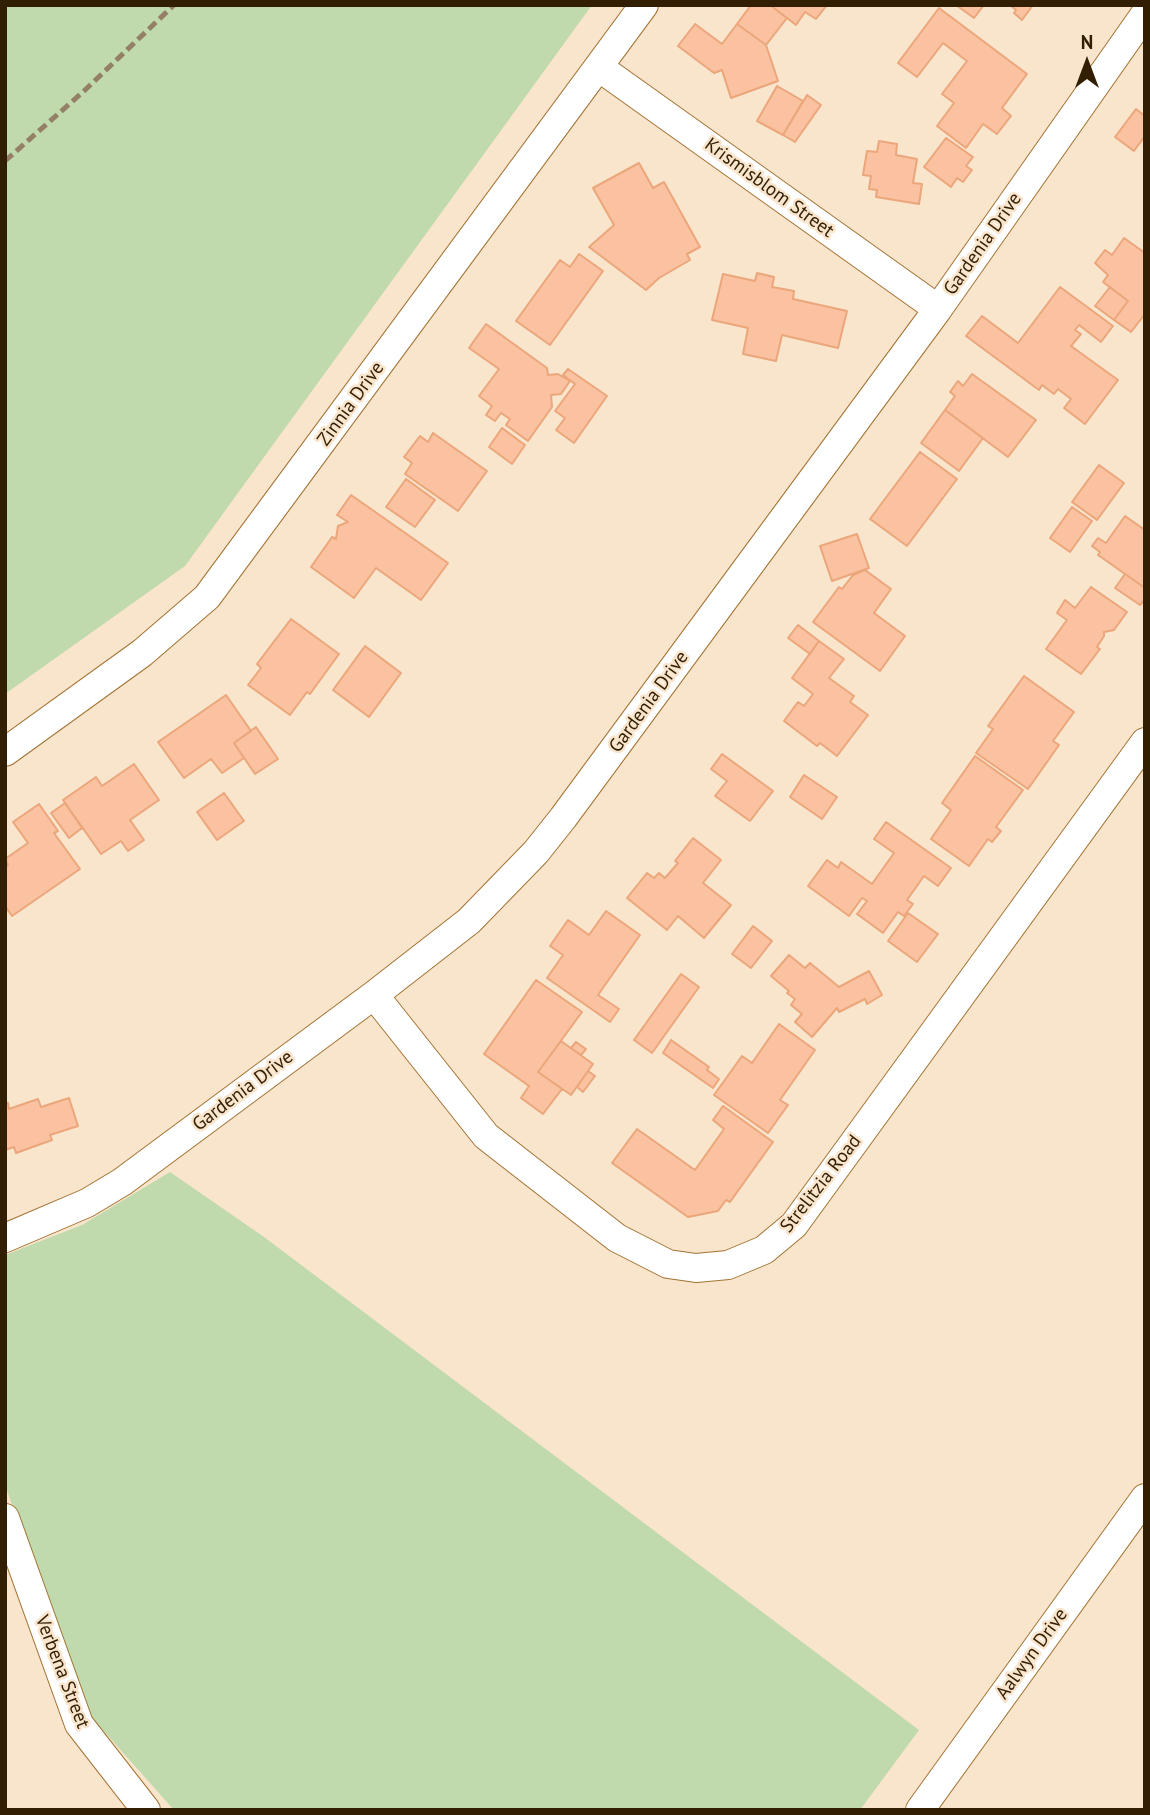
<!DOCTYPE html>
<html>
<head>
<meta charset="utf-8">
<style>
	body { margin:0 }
	#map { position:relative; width:1150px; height:1815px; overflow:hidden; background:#f9e4cc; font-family:"PT Sans",sans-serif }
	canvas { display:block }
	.frame { position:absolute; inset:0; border:7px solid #311e03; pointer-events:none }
	.north { position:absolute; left:1052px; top:28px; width:70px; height:70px; -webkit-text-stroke:5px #f9e4cc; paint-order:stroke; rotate:0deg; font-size:19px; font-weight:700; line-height:28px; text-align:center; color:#311e03 }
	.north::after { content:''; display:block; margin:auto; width:24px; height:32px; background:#311e03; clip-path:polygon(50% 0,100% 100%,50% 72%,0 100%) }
</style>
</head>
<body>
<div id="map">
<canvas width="1150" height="1815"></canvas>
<div class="frame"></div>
<div class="north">N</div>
</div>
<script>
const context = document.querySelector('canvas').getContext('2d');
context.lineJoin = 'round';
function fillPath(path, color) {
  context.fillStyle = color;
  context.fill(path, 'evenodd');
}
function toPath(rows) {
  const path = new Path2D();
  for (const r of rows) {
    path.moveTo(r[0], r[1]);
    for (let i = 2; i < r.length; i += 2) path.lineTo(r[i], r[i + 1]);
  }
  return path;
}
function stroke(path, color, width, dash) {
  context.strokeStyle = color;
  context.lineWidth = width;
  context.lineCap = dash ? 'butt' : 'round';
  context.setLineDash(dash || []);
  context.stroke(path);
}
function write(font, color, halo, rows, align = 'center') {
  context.font = font + ' "PT Sans",sans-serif';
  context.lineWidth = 5;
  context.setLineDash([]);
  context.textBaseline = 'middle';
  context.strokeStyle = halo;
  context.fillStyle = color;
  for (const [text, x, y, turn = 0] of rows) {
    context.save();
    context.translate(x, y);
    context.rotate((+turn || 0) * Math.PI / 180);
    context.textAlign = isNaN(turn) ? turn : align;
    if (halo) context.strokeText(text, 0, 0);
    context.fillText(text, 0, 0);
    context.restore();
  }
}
const green = toPath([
	[5,5,592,5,185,566,5,694],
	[170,1172,264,1237,919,1730,860,1810,174,1810,77,1701,5,1484,5,1255,82,1225]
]);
const building = toPath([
	[751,5,770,5,787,18,766,45,737,24,751,5],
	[770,5,827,5,816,19,805,12,796,25,770,5],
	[956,5,984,5,974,18,956,5],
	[1010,5,1033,5,1022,20,1014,13,1016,10,1010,5],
	[939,8,1027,74,1002,108,1011,116,997,134,983,124,966,148,937,126,954,103,942,94,967,61,943,43,917,77,898,63,939,8],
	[695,24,722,44,737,24,766,45,778,81,731,98,722,70,714,73,678,46,695,24],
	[777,86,803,101,783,135,757,121,777,86],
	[807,95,821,105,795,142,783,135,807,95],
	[1136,109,1145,116,1145,136,1134,151,1115,137,1136,109],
	[946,138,973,157,966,166,972,170,963,182,957,178,951,187,924,167,946,138],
	[879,141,897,144,896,155,917,159,913,183,922,184,919,204,876,197,877,190,869,189,871,176,863,175,867,151,877,152,879,141],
	[639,163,653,188,664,182,700,247,687,254,690,260,659,278,646,290,589,247,614,225,593,188,639,163],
	[1124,238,1145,253,1145,314,1131,332,1114,320,1128,301,1103,282,1108,275,1095,263,1105,250,1112,255,1124,238],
	[579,254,603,271,550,345,516,321,560,260,570,267,579,254],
	[757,273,774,277,772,287,794,291,793,299,847,311,838,348,782,335,776,361,743,354,748,328,712,320,723,274,755,281,757,273],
	[1060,287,1113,326,1101,342,1079,325,1075,330,1081,334,1071,346,1118,380,1085,424,1064,408,1071,399,1058,389,1054,394,1042,385,1039,390,966,336,982,316,1018,343,1060,287],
	[1110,287,1128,301,1114,320,1095,306,1110,287],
	[486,324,547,368,548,375,558,374,570,381,561,394,551,395,552,407,528,441,506,425,510,419,501,413,495,421,486,415,492,406,479,396,499,369,469,348,486,324],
	[568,369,607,396,574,443,556,430,565,418,555,411,575,384,563,375,568,369],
	[972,374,1036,420,1008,457,945,410,955,396,950,392,958,381,963,386,972,374],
	[945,410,983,438,959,471,921,443,945,410],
	[502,428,525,445,512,464,489,447,502,428],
	[433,433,487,471,458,511,405,474,412,463,404,457,420,436,428,442,433,433],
	[920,452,957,479,907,546,870,519,920,452],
	[1099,465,1124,483,1097,520,1072,502,1099,465],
	[406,479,435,500,415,527,386,507,406,479],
	[351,495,448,563,421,600,376,568,354,598,311,567,332,537,336,539,338,526,348,522,337,515,351,495],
	[1072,507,1092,521,1070,552,1050,538,1072,507],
	[1125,516,1145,530,1145,588,1098,555,1100,552,1092,546,1098,538,1106,543,1125,516],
	[857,534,869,568,832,581,820,546,857,534],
	[865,570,891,589,874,613,905,636,880,671,813,622,839,587,842,589,853,575,865,570],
	[1125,574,1145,588,1145,599,1140,605,1115,588,1125,574],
	[1091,587,1127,612,1114,630,1104,632,1104,636,1097,647,1100,649,1081,674,1046,649,1067,620,1057,613,1065,600,1075,608,1091,587],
	[291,619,339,654,310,694,307,692,290,715,248,685,261,668,257,664,291,619],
	[798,625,819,641,810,654,788,638,798,625],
	[819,641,844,659,829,678,854,696,850,702,868,715,837,756,820,743,817,746,784,721,798,702,804,706,813,694,792,678,819,641],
	[365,646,401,673,369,717,333,690,365,646],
	[1024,676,1074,712,1053,741,1059,745,1028,789,976,753,993,729,988,726,1024,676],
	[226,695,251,731,234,743,244,758,222,773,211,759,184,778,158,742,226,695],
	[256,727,278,759,255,774,234,743,256,727],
	[722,754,773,791,750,821,715,796,727,781,711,769,722,754],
	[975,756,1023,790,996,827,1001,831,992,842,988,839,969,866,931,839,951,810,942,803,975,756],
	[134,764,159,800,130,820,144,840,128,851,121,841,101,854,63,800,96,777,102,786,134,764],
	[804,775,837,797,822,819,790,797,804,775],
	[224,793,244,821,217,840,197,812,224,793],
	[65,803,82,828,69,838,51,813,65,803],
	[39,804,58,831,54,833,80,869,12,916,5,906,5,867,8,865,5,859,28,843,13,822,39,804],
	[886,822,951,868,938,886,924,876,907,900,913,904,904,916,898,912,883,933,857,914,867,901,862,898,849,916,808,886,827,860,838,868,841,862,872,884,894,853,874,839,886,822],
	[693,838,721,860,703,883,731,905,704,938,678,916,667,930,627,898,647,873,654,878,659,873,665,878,678,863,675,861,693,838],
	[606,911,640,935,598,995,619,1009,610,1022,547,978,563,955,550,946,568,920,589,935,606,911],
	[908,913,938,934,917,962,888,941,908,913],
	[753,926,772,941,751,968,732,954,753,926],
	[789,955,805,968,810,963,839,987,869,971,882,995,867,1004,865,999,839,1012,837,1008,812,1037,795,1022,802,1014,791,1005,795,999,787,993,789,991,771,976,789,955],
	[681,974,699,987,652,1053,634,1040,681,974],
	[536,980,582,1012,538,1072,562,1089,543,1114,521,1098,529,1086,484,1054,536,980],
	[779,1024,815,1050,780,1100,788,1105,768,1133,714,1095,742,1056,752,1063,779,1024],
	[671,1040,709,1067,707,1070,719,1079,713,1088,663,1053,671,1040],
	[561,1041,593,1064,571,1095,538,1072,561,1041],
	[576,1042,586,1049,581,1055,571,1048,576,1042],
	[588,1071,595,1076,583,1092,577,1087,588,1071],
	[69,1098,78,1126,50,1135,52,1140,16,1153,14,1147,5,1150,5,1104,8,1103,9,1109,38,1099,41,1107,69,1098],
	[723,1106,773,1142,730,1202,726,1200,718,1211,688,1217,612,1163,637,1129,695,1170,724,1129,713,1120,723,1106]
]);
const street = toPath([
	[600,68,938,309],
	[5,752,142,653,207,597,644,5],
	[374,995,486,1136,617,1238,668,1264,696,1268,728,1265,764,1250,794,1225,1145,742],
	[5,1238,87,1203,122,1182,374,995,469,921,536,852,563,818,938,309,1145,14],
	[5,1518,79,1724,146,1810],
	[920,1810,1145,1498]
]);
const rail = toPath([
	[5,161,84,91,174,5]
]);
const streetNames = [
	["Krismisblom Street",769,188,36],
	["Gardenia Drive",983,244,-55],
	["Zinnia Drive",351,404,-54],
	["Gardenia Drive",649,702,-54],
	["Gardenia Drive",243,1091,-37],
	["Strelitzia Road",821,1184,-52],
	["Aalwyn Drive",1032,1654,-54],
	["Verbena Street",62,1672,69]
];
fillPath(green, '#c0daad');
fillPath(building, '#fac2a0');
stroke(building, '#eba67b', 2);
stroke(street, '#a27333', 30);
stroke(street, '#fff', 28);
stroke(rail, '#948066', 5, [10, 5]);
write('19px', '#311e03', '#f9e4cc', streetNames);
</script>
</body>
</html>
